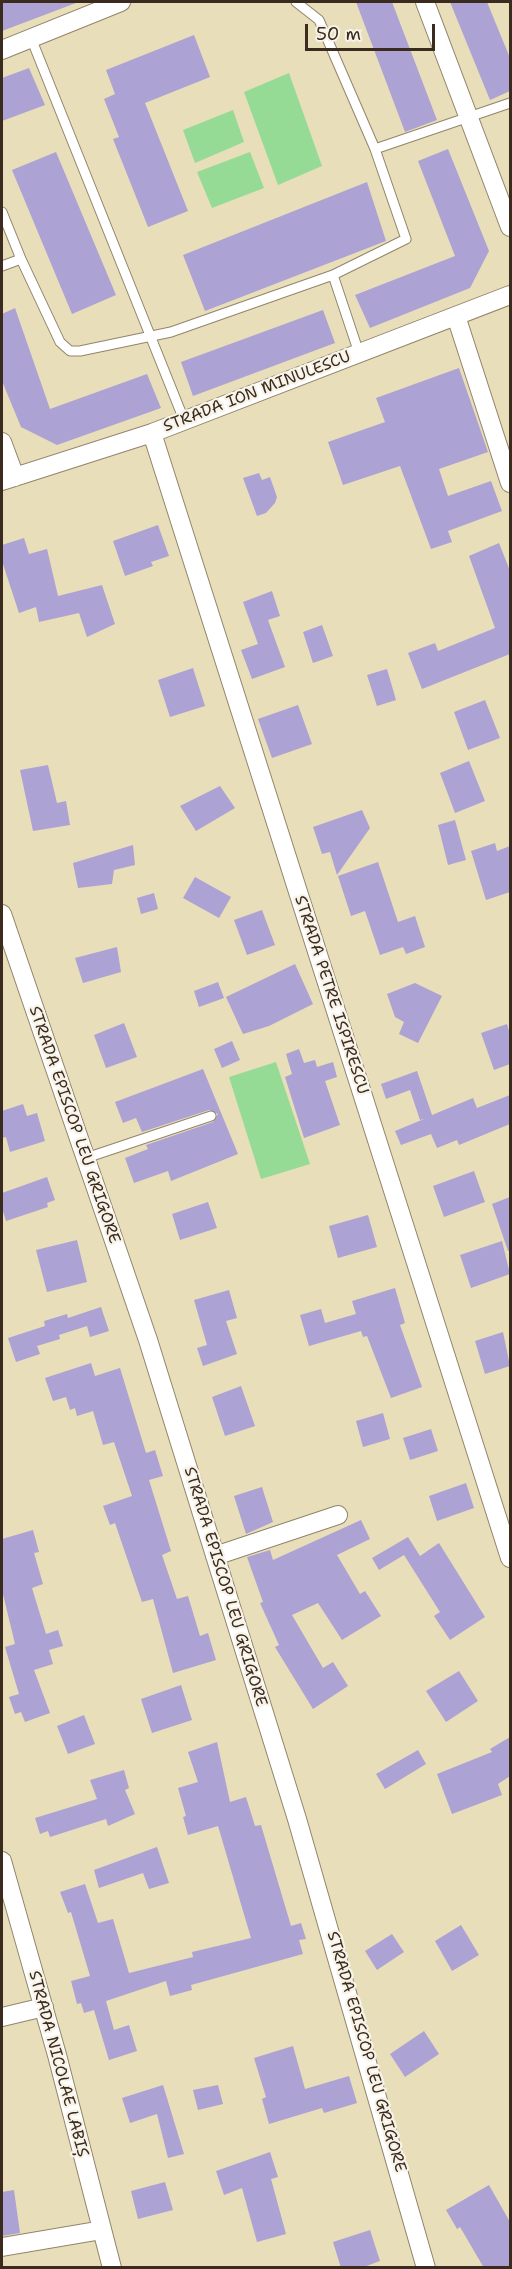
<!DOCTYPE html>
<html>
<head>
<meta charset="utf-8">
<style>
	body { margin:0 }
	#map { position:relative; width:512px; height:2269px; overflow:hidden; background:#e8deb9; font-family:"Shantell Sans",sans-serif }
	canvas { display:block }
	.frame { position:absolute; inset:0; border:3px solid #3b2a1e; pointer-events:none }
	.scale { position:absolute; left:305px; top:24px; width:130px; height:27px; box-sizing:border-box; border:3px solid #3b2a1e; border-top:0; padding-left:8px; font-size:18px; line-height:21px; white-space:nowrap; color:#3b2a1e; -webkit-text-stroke:4px #f7f3e8; paint-order:stroke }
</style>
</head>
<body>
<div id="map">
<canvas width="512" height="2269"></canvas>
<div class="frame"></div>
<div class="scale">50 m</div>
</div>
<script>
const context = document.querySelector('canvas').getContext('2d');
context.lineJoin = 'round';
function fillPath(path, color) {
  context.fillStyle = color;
  context.fill(path, 'evenodd');
}
function toPath(rows) {
  const path = new Path2D();
  for (const r of rows) {
    path.moveTo(r[0], r[1]);
    for (let i = 2; i < r.length; i += 2) path.lineTo(r[i], r[i + 1]);
  }
  return path;
}
function stroke(path, color, width, dash) {
  context.strokeStyle = color;
  context.lineWidth = width;
  context.lineCap = dash ? 'butt' : 'round';
  context.setLineDash(dash || []);
  context.stroke(path);
}
function write(font, color, halo, rows, align = 'center') {
  context.font = font + ' "Shantell Sans",sans-serif';
  context.lineWidth = 4.5;
  context.setLineDash([]);
  context.textBaseline = 'middle';
  context.strokeStyle = halo;
  context.fillStyle = color;
  for (const [text, x, y, turn = 0] of rows) {
    context.save();
    context.translate(x, y);
    context.rotate((+turn || 0) * Math.PI / 180);
    context.textAlign = isNaN(turn) ? turn : align;
    if (halo) context.strokeText(text, 0, 0);
    context.fillText(text, 0, 0);
    context.restore();
  }
}
const green = toPath([
	[289,73,322,166,278,185,244,92],
	[233,110,244,142,195,163,183,130],
	[250,152,264,188,212,208,197,172],
	[276,1062,310,1164,261,1179,229,1077]
]);
const building = toPath([
	[2,2,76,2,76,3,2,31],
	[356,2,392,2,437,120,405,132],
	[450,2,487,2,510,58,510,91,490,100],
	[194,35,210,77,145,103,188,211,148,227,113,139,119,137,104,99,115,94,106,70],
	[29,68,45,105,2,121,2,78],
	[448,149,489,251,470,288,370,328,355,295,455,256,418,161],
	[56,152,116,295,72,314,12,170],
	[367,182,386,241,205,311,183,255],
	[15,308,50,409,147,374,161,408,57,445,21,427,2,381,2,314],
	[323,310,335,343,193,396,181,362],
	[459,368,488,452,439,469,448,496,491,481,502,511,448,531,452,542,431,549,400,466,343,485,328,442,385,422,376,398],
	[259,473,262,480,270,477,277,497,275,503,266,513,257,516,243,478],
	[158,525,169,556,151,562,153,566,125,576,113,541],
	[24,538,29,554,47,549,58,596,102,585,115,624,87,637,79,613,39,622,36,607,19,613,2,561,2,545],
	[499,543,510,571,510,654,422,689,408,653,435,643,438,651,495,628,469,556],
	[272,591,280,616,268,620,285,667,252,679,241,650,258,644,243,602],
	[322,625,333,656,313,663,303,632],
	[193,668,205,706,170,717,158,680],
	[387,669,396,700,377,706,367,675],
	[485,700,500,738,468,750,454,712],
	[298,705,312,744,272,758,258,719],
	[469,761,485,801,455,813,440,773],
	[48,765,57,803,66,801,70,825,33,831,20,770],
	[220,786,235,808,196,831,180,806],
	[362,810,370,828,337,875,330,852,322,854,313,827],
	[455,820,466,860,448,865,438,825],
	[495,843,497,851,510,846,510,892,486,900,471,851],
	[133,845,135,865,114,870,112,884,78,888,73,863],
	[378,862,398,922,415,916,425,947,406,954,403,947,380,955,365,911,351,916,338,876],
	[195,877,231,897,219,918,183,898],
	[154,893,158,909,141,914,137,898],
	[262,910,275,945,247,955,234,920],
	[117,947,121,972,83,983,75,958],
	[295,964,313,1004,269,1026,243,1034,226,997],
	[218,982,224,998,199,1007,194,991],
	[415,983,442,996,418,1043,399,1034,404,1022,395,1017,387,994],
	[124,1023,137,1057,106,1068,94,1035],
	[507,1024,510,1034,510,1064,494,1070,481,1033],
	[232,1041,240,1060,222,1068,214,1049],
	[299,1049,304,1063,315,1060,317,1067,333,1062,337,1077,325,1081,340,1125,304,1138,285,1077,292,1074,286,1054],
	[203,1069,238,1154,171,1181,168,1171,134,1183,125,1158,148,1149,146,1145,213,1122,218,1114,209,1110,142,1132,136,1118,123,1123,115,1102],
	[417,1071,432,1115,473,1098,477,1108,510,1095,510,1124,459,1145,457,1140,437,1148,431,1134,401,1145,395,1131,424,1119,420,1120,410,1090,386,1099,381,1084],
	[23,1104,27,1116,37,1113,45,1141,10,1152,6,1137,2,1138,2,1111],
	[474,1171,485,1202,444,1217,433,1186],
	[47,1177,55,1200,47,1203,48,1207,6,1221,2,1208,2,1193],
	[510,1197,510,1251,508,1251,492,1204],
	[208,1202,217,1228,180,1240,172,1214],
	[368,1215,377,1247,338,1258,329,1226],
	[77,1240,87,1282,47,1292,36,1250],
	[502,1241,510,1274,471,1288,460,1255],
	[395,1288,405,1323,400,1325,422,1387,391,1398,367,1336,363,1337,361,1331,309,1346,300,1315,321,1309,325,1323,356,1314,352,1301],
	[229,1290,237,1318,226,1321,237,1354,203,1366,197,1348,207,1345,194,1300],
	[101,1307,109,1331,90,1337,87,1326,59,1335,60,1339,37,1346,40,1354,16,1362,8,1338,45,1326,44,1321,67,1314,68,1318],
	[503,1332,510,1366,485,1374,475,1341],
	[91,1363,95,1376,120,1368,146,1453,155,1450,163,1476,149,1480,171,1551,162,1555,177,1599,188,1596,200,1636,208,1633,216,1660,173,1673,153,1599,142,1602,115,1523,110,1525,103,1506,132,1496,114,1442,103,1445,93,1411,77,1416,75,1408,70,1410,66,1397,53,1401,45,1378],
	[241,1386,255,1426,225,1436,212,1397],
	[383,1413,390,1439,363,1447,356,1421],
	[431,1429,438,1451,410,1460,403,1438],
	[466,1483,474,1508,437,1521,429,1496],
	[262,1487,273,1522,246,1534,234,1496],
	[361,1520,370,1539,337,1555,360,1594,365,1591,381,1616,342,1640,318,1603,292,1615,323,1668,333,1662,348,1686,313,1709,275,1647,279,1645,260,1603,263,1602,247,1557,270,1550,273,1560],
	[33,1530,39,1552,34,1553,43,1584,32,1588,46,1634,58,1630,63,1646,49,1650,53,1664,34,1670,50,1713,25,1722,21,1712,15,1714,9,1697,19,1694,5,1647,15,1644,2,1590,2,1539],
	[408,1537,420,1556,439,1543,485,1617,450,1640,434,1616,440,1612,404,1555,379,1570,372,1558],
	[459,1671,478,1701,446,1722,426,1691],
	[181,1685,192,1720,152,1733,141,1699],
	[84,1715,95,1744,68,1754,57,1726],
	[510,1737,510,1776,498,1784,502,1795,452,1814,437,1774,492,1752,490,1749],
	[217,1742,230,1802,246,1797,255,1826,261,1825,291,1926,301,1923,306,1939,299,1940,303,1954,191,1985,192,1990,170,1996,166,1981,106,2001,114,2030,129,2025,137,2051,109,2060,94,2010,84,2013,81,2003,77,2004,71,1981,90,1976,71,1912,68,1913,60,1892,85,1884,98,1923,113,1919,129,1973,193,1957,192,1952,251,1938,218,1826,188,1835,183,1817,186,1816,178,1788,198,1782,188,1752],
	[418,1750,426,1764,385,1789,376,1774],
	[124,1770,129,1788,125,1790,135,1814,108,1826,106,1819,50,1837,48,1831,40,1834,35,1818,97,1799,90,1780],
	[157,1847,169,1883,149,1889,143,1873,99,1888,94,1870],
	[461,1925,479,1955,452,1971,435,1941],
	[392,1934,404,1952,377,1970,365,1951],
	[424,2031,439,2054,405,2077,390,2054],
	[293,2046,305,2089,349,2076,357,2103,324,2113,322,2108,269,2124,262,2099,266,2097,254,2058],
	[163,2085,184,2154,168,2158,157,2114,130,2123,122,2098],
	[218,2085,223,2104,198,2110,193,2090],
	[270,2152,278,2177,271,2179,286,2234,257,2242,242,2188,224,2195,216,2171],
	[165,2182,173,2210,138,2219,131,2191],
	[489,2185,510,2222,510,2268,484,2268,460,2227,457,2229,446,2210],
	[14,2190,20,2233,2,2236,2,2192],
	[370,2230,380,2261,361,2268,341,2268,333,2242]
]);
const service = toPath([
	[31,38,184,420],
	[375,149,510,103],
	[2,212,21,259],
	[2,266,21,259,60,342,70,351,80,351,171,332,333,275,406,239,375,149,319,20,296,2],
	[333,275,359,353],
	[86,1158,211,1116]
]);
const minor = toPath([
	[425,2,510,227],
	[2,50,121,2],
	[456,316,510,483],
	[152,433,510,1558],
	[2,442,15,477],
	[2,481,152,433,510,295],
	[2,914,148,1340,297,1819,426,2268],
	[215,1556,338,1515],
	[2,1861,57,2055,112,2268],
	[2,2017,44,2007],
	[2,2247,102,2230]
]);
const streetNames = [
	["STRADA ION MINULESCU",257,392,-21],
	["STRADA PETRE ISPIRESCU",331,995,72],
	["STRADA EPISCOP LEU GRIGORE",74,1125,71],
	["STRADA EPISCOP LEU GRIGORE",225,1587,73],
	["STRADA EPISCOP LEU GRIGORE",366,2052,74],
	["STRADA NICOLAE LABIȘ",58,2064,75]
];
fillPath(green, '#95db95');
fillPath(building, '#ada2d4');
stroke(service, '#92846c', 11);
stroke(minor, '#92846c', 20);
stroke(service, '#fff', 9);
stroke(minor, '#fff', 18);
write('16px', '#3b2a1e', '#f7f3e8', streetNames);
</script>
</body>
</html>
